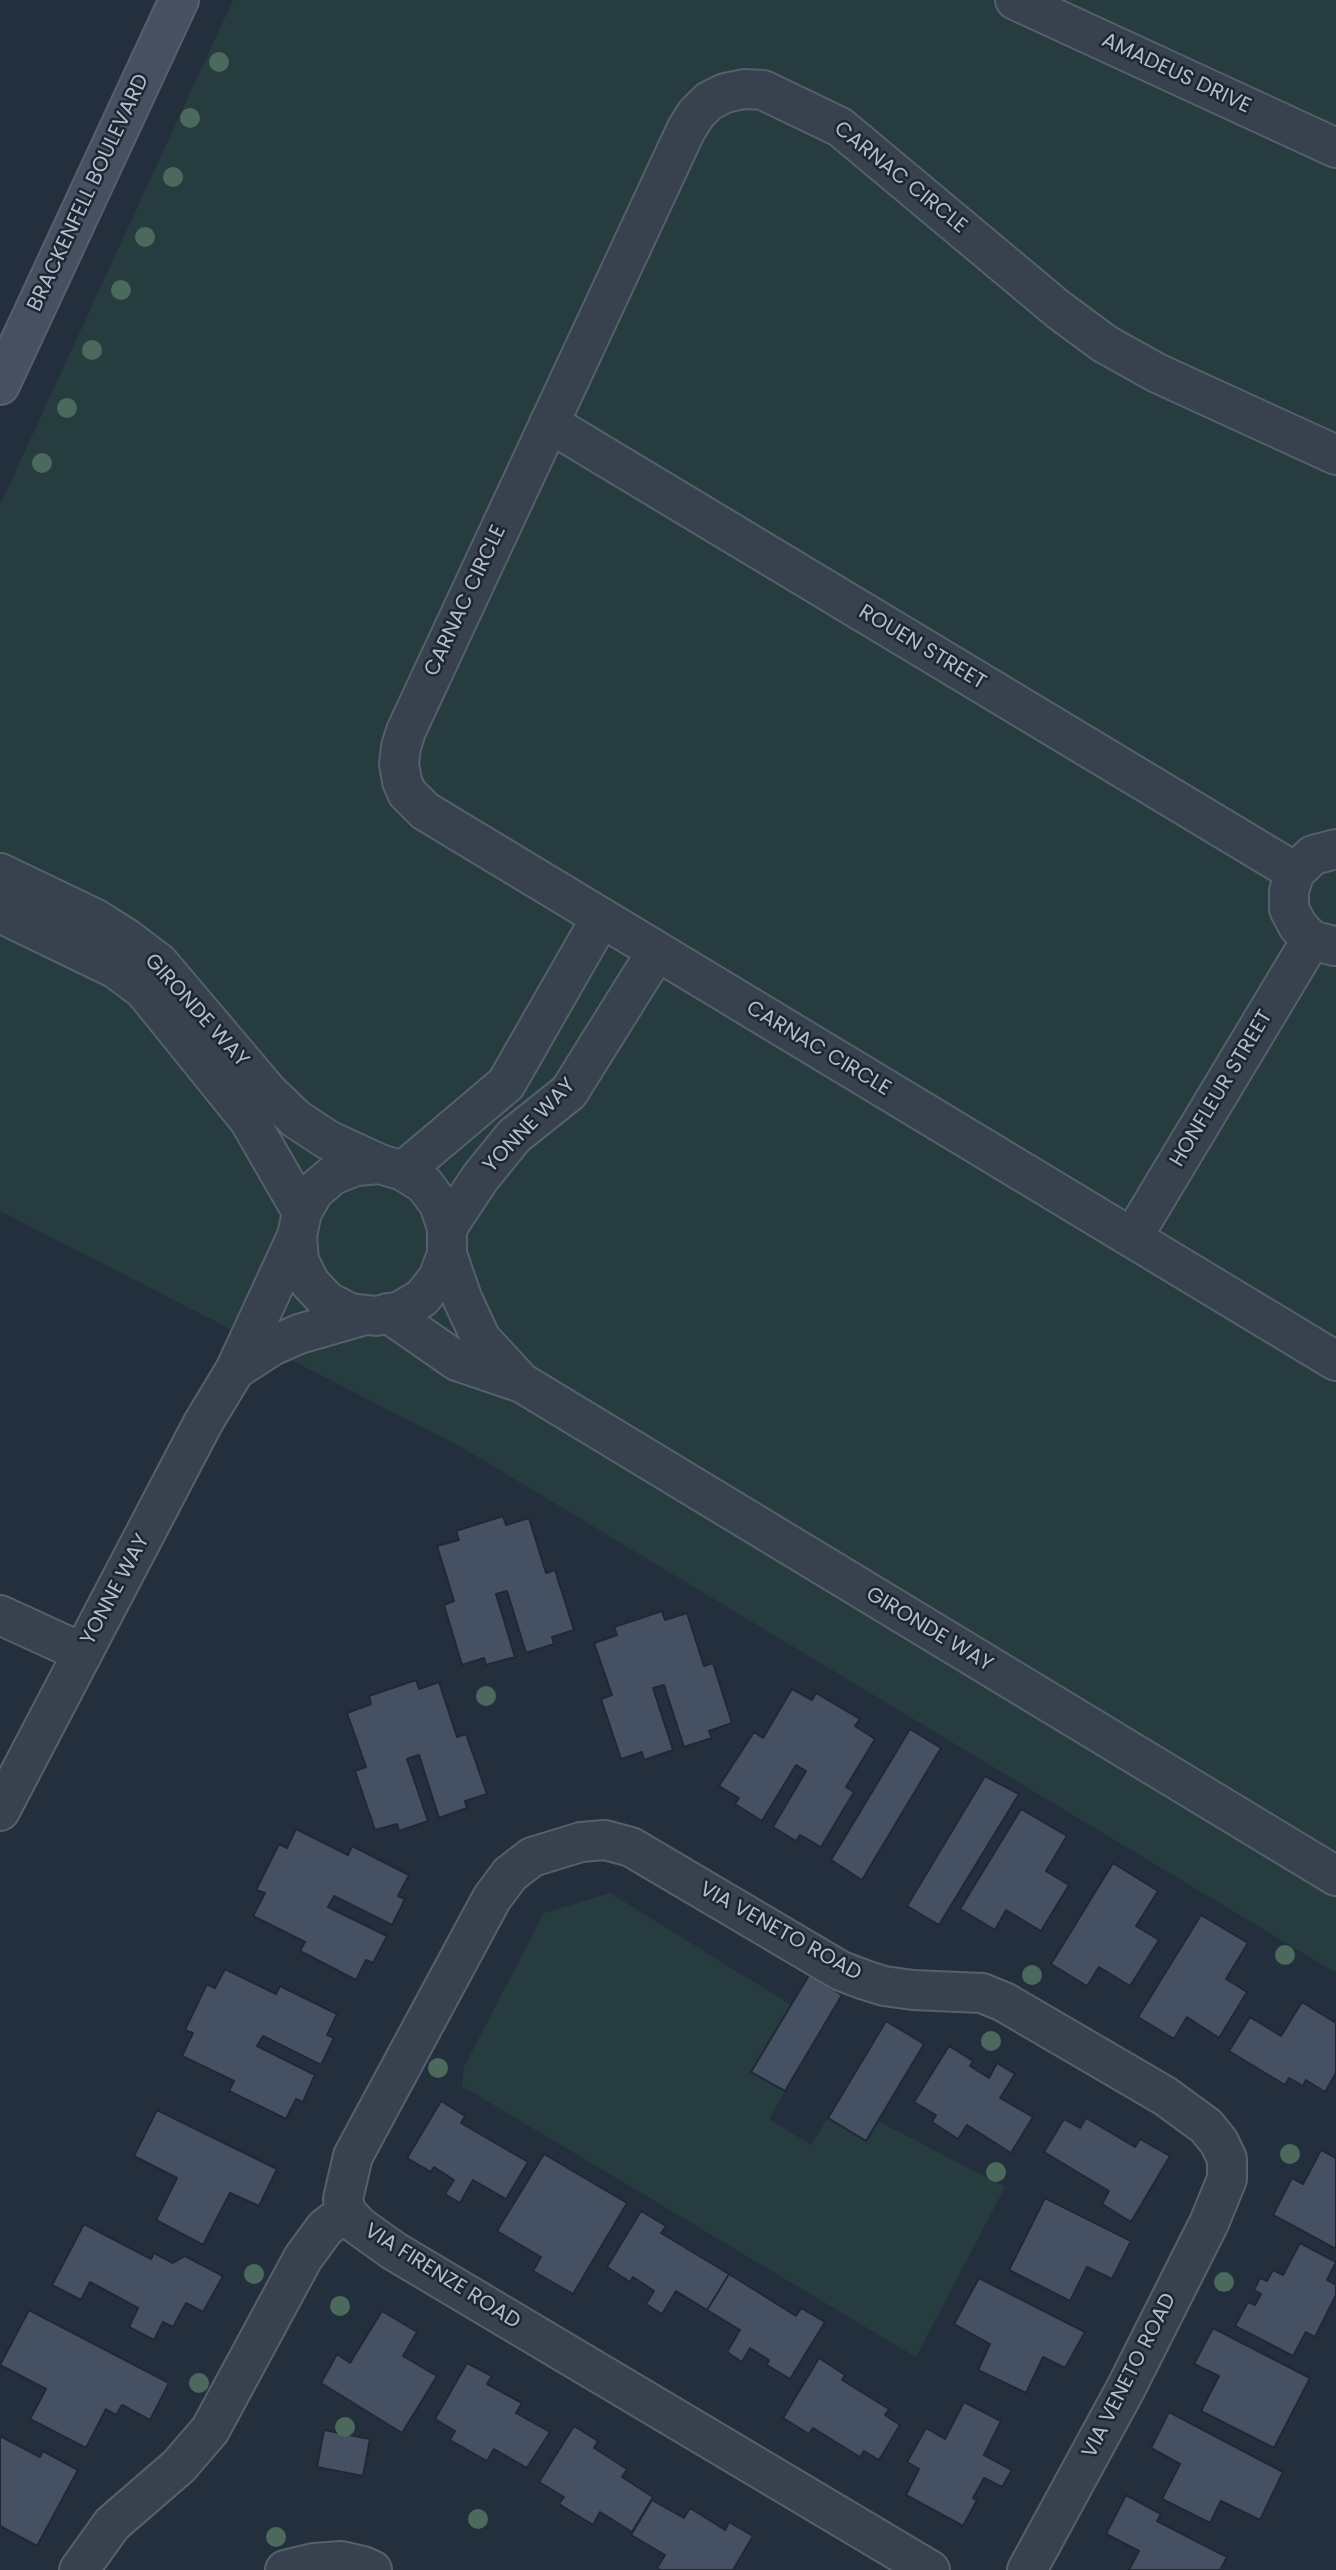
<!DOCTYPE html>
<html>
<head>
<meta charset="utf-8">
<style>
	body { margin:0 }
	canvas { display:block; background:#242f3e }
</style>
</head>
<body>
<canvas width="1336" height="2570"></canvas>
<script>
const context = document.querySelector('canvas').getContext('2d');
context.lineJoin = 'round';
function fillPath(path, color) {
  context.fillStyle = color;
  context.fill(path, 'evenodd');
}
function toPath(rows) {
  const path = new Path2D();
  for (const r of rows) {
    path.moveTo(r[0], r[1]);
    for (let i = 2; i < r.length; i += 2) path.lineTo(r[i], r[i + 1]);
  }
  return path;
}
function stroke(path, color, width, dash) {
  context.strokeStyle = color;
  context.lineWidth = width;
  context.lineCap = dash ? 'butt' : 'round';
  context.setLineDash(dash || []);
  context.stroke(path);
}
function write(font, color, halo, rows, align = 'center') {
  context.font = font + ' Poppins,sans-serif';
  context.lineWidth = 5;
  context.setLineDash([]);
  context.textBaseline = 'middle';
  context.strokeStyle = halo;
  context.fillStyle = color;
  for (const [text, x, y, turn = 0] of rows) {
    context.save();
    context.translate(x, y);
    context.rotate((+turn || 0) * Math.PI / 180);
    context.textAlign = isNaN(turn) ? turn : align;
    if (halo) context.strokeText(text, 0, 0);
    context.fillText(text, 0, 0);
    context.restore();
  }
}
const green = toPath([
	[233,0,1336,0,1336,1973,463,1448,0,1211,0,505],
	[610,1893,791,2005,752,2072,785,2091,769,2119,811,2145,828,2118,866,2141,878,2121,1005,2187,916,2357,462,2086,464,2067,544,1913]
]);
const building = toPath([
	[503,1516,506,1525,529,1518,546,1573,555,1570,574,1630,552,1637,554,1644,526,1653,507,1591,496,1594,515,1657,486,1665,484,1658,462,1665,444,1605,454,1601,437,1546,459,1540,456,1531,503,1516],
	[662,1611,665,1620,687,1613,704,1666,713,1663,732,1723,709,1731,712,1738,684,1747,664,1685,653,1688,673,1750,644,1760,642,1752,621,1759,601,1699,612,1695,594,1643,617,1635,614,1627,662,1611],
	[416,1680,419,1689,439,1682,457,1737,466,1734,487,1794,465,1801,467,1808,439,1818,419,1755,407,1759,428,1821,399,1831,397,1824,375,1830,355,1771,366,1767,347,1713,371,1704,369,1696,416,1680],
	[792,1689,812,1700,816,1693,860,1719,855,1726,875,1739,846,1787,854,1792,821,1847,800,1835,796,1841,773,1827,806,1771,796,1765,762,1821,735,1804,739,1798,719,1786,754,1732,763,1738,792,1689],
	[910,1729,941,1748,862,1880,831,1860,910,1729],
	[985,1776,1019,1794,939,1925,907,1906,985,1776],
	[1021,1809,1067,1836,1046,1871,1069,1885,1041,1931,1006,1910,995,1930,960,1909,1021,1809],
	[296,1829,348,1855,352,1846,409,1875,398,1896,405,1899,392,1925,334,1896,328,1907,387,1936,373,1963,366,1960,356,1980,300,1951,305,1942,253,1916,265,1893,256,1890,279,1844,287,1848,296,1829],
	[1113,1863,1158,1891,1136,1926,1159,1940,1130,1986,1099,1967,1087,1986,1051,1964,1113,1863],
	[1201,1915,1248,1943,1226,1979,1247,1992,1219,2038,1187,2017,1174,2039,1138,2017,1201,1915],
	[225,1969,276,1994,280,1986,337,2014,327,2035,334,2038,321,2065,263,2036,257,2046,315,2075,303,2102,296,2099,286,2119,229,2091,234,2081,182,2056,193,2033,185,2030,207,1984,215,1988,225,1969],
	[809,1975,842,1995,785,2091,751,2072,809,1975],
	[1302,2002,1336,2023,1336,2073,1325,2092,1306,2080,1303,2086,1289,2078,1285,2085,1229,2051,1250,2017,1281,2036,1302,2002],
	[886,2021,924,2044,866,2141,828,2118,886,2021],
	[949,2046,973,2061,970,2066,989,2078,997,2063,1015,2074,1000,2098,1033,2117,1011,2153,967,2125,958,2139,932,2122,936,2115,914,2102,949,2046],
	[441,2101,465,2116,461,2123,528,2162,506,2199,473,2180,460,2203,445,2194,454,2180,434,2167,431,2172,407,2158,441,2101],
	[157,2110,277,2169,259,2206,230,2193,203,2245,156,2220,177,2178,134,2156,157,2110],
	[1086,2118,1135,2147,1140,2139,1170,2156,1131,2222,1102,2204,1109,2191,1044,2152,1064,2119,1080,2128,1086,2118],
	[1321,2150,1336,2158,1336,2249,1273,2215,1292,2178,1303,2184,1321,2150],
	[544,2154,627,2203,573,2294,533,2271,541,2257,497,2231,544,2154],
	[1045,2198,1131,2241,1112,2279,1087,2267,1070,2301,1009,2270,1045,2198],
	[641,2211,666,2226,661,2233,729,2274,707,2310,676,2291,662,2314,646,2304,654,2291,633,2277,630,2282,607,2267,641,2211],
	[84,2224,151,2259,154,2253,173,2263,185,2256,223,2276,203,2312,186,2303,173,2327,163,2322,154,2340,129,2327,138,2308,90,2282,81,2300,52,2285,84,2224],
	[1300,2243,1336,2262,1327,2280,1336,2285,1336,2295,1315,2337,1306,2332,1293,2356,1235,2326,1248,2302,1255,2305,1261,2294,1254,2290,1260,2278,1267,2281,1273,2270,1283,2275,1300,2243],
	[729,2274,796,2316,801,2308,825,2322,790,2379,767,2365,769,2360,750,2348,742,2362,727,2352,740,2330,707,2310,729,2274],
	[979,2278,1085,2332,1065,2368,1043,2357,1026,2393,978,2370,990,2344,954,2324,979,2278],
	[29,2310,169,2383,150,2420,122,2405,116,2415,106,2409,86,2448,30,2419,46,2389,0,2365,29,2310],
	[382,2311,417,2332,403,2356,437,2376,402,2433,321,2383,337,2354,350,2363,382,2311],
	[1213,2328,1310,2378,1274,2448,1201,2411,1219,2376,1194,2364,1213,2328],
	[819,2358,845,2375,842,2380,889,2409,885,2415,900,2425,879,2460,864,2451,860,2457,813,2428,809,2434,783,2418,819,2358],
	[467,2363,492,2376,487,2384,522,2403,516,2413,550,2432,527,2468,494,2449,487,2461,450,2440,455,2431,435,2419,467,2363],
	[964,2402,1001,2421,984,2455,1012,2470,1002,2487,984,2478,973,2498,977,2500,963,2526,906,2495,919,2469,907,2462,926,2428,945,2439,964,2402],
	[1169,2412,1283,2472,1260,2520,1221,2501,1210,2523,1162,2499,1180,2464,1151,2448,1169,2412],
	[574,2426,598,2441,594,2448,627,2469,622,2477,653,2497,632,2532,600,2512,593,2525,559,2504,564,2497,539,2482,574,2426],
	[324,2430,370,2439,363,2476,317,2467,324,2430],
	[0,2436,40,2457,43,2451,78,2470,37,2546,0,2526,0,2436],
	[1126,2495,1161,2514,1157,2521,1227,2557,1220,2570,1129,2570,1139,2551,1106,2534,1126,2495],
	[652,2500,684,2518,690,2508,725,2530,729,2522,753,2536,733,2570,660,2570,657,2568,665,2555,631,2535,652,2500]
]);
const street = toPath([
	[1015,0,1336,148],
	[549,423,1295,872],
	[1336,455,1157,373,1105,344,1059,310,840,127,763,90,744,89,725,93,709,101,696,114,686,130,406,731,401,747,399,764,402,781,407,793,425,811,1336,1361],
	[0,873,96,919,126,938,159,963,269,1093,296,1119,328,1140,380,1164,403,1171,424,1184,439,1204,447,1228,447,1254,438,1278,422,1298,400,1311,376,1316,350,1313,327,1301,310,1283,299,1261,297,1236,302,1212,314,1191,333,1175,356,1166,380,1164],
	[0,913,116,969,144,990,249,1120,302,1212],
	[1334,946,1311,940,1298,926,1289,909,1289,891,1295,872,1313,855,1336,849],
	[403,1171,506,1084,601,918],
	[447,1228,480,1178,514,1136,569,1092,657,951],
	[1132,1238,1311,940],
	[447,1254,462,1298,481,1339,518,1379],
	[388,1313,457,1361,522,1383,1336,1876],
	[235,1370,272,1346,299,1334,365,1315],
	[0,1615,83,1653],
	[0,1811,203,1423,235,1370,297,1236],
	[79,2570,112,2524,179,2466,210,2430,303,2258,325,2228,346,2212],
	[285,2570,314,2563,341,2561,363,2566,372,2570],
	[930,2570,394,2251,359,2226,346,2212,343,2199,353,2156,492,1898,510,1874,532,1857,581,1842,605,1840,631,1847,841,1971,865,1980,884,1986,913,1990,982,1993,1004,2002,1165,2096,1206,2126,1219,2142,1227,2159,1227,2179,1209,2223,1126,2388,1027,2570]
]);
const secondary = toPath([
	[0,385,179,0]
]);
const trees = [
	[219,62],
	[190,118],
	[173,177],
	[145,237],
	[121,290],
	[92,350],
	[67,408],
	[42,463],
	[486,1696],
	[1285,1955],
	[1032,1975],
	[991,2041],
	[438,2068],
	[1290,2154],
	[996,2172],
	[254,2274],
	[1224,2282],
	[340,2306],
	[199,2383],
	[345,2427],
	[478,2519],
	[276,2537]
];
const streetNames = [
	["AMADEUS DRIVE",1176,74,25],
	["CARNAC CIRCLE",900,178,39],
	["BRACKENFELL BOULEVARD",89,193,-65],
	["CARNAC CIRCLE",466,601,-65],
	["ROUEN STREET",922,648,31],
	["GIRONDE WAY",196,1011,48],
	["CARNAC CIRCLE",818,1049,31],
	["HONFLEUR STREET",1222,1089,-59],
	["YONNE WAY",530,1126,-46],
	["YONNE WAY",116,1590,-62],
	["GIRONDE WAY",929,1630,31],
	["VIA VENETO ROAD",780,1932,29],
	["VIA FIRENZE ROAD",442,2277,32],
	["VIA VENETO ROAD",1130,2376,-63]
];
fillPath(green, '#263c3f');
fillPath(building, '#455162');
stroke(building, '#1f2835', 2);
stroke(street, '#565f6c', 42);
stroke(secondary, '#565f6c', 42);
stroke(street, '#38414e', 38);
stroke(secondary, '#465061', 38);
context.fillStyle = '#4b6a5d';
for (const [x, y] of trees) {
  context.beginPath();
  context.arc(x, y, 10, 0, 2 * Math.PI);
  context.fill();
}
write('21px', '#b4bcc9', '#1d2633', streetNames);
</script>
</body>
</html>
